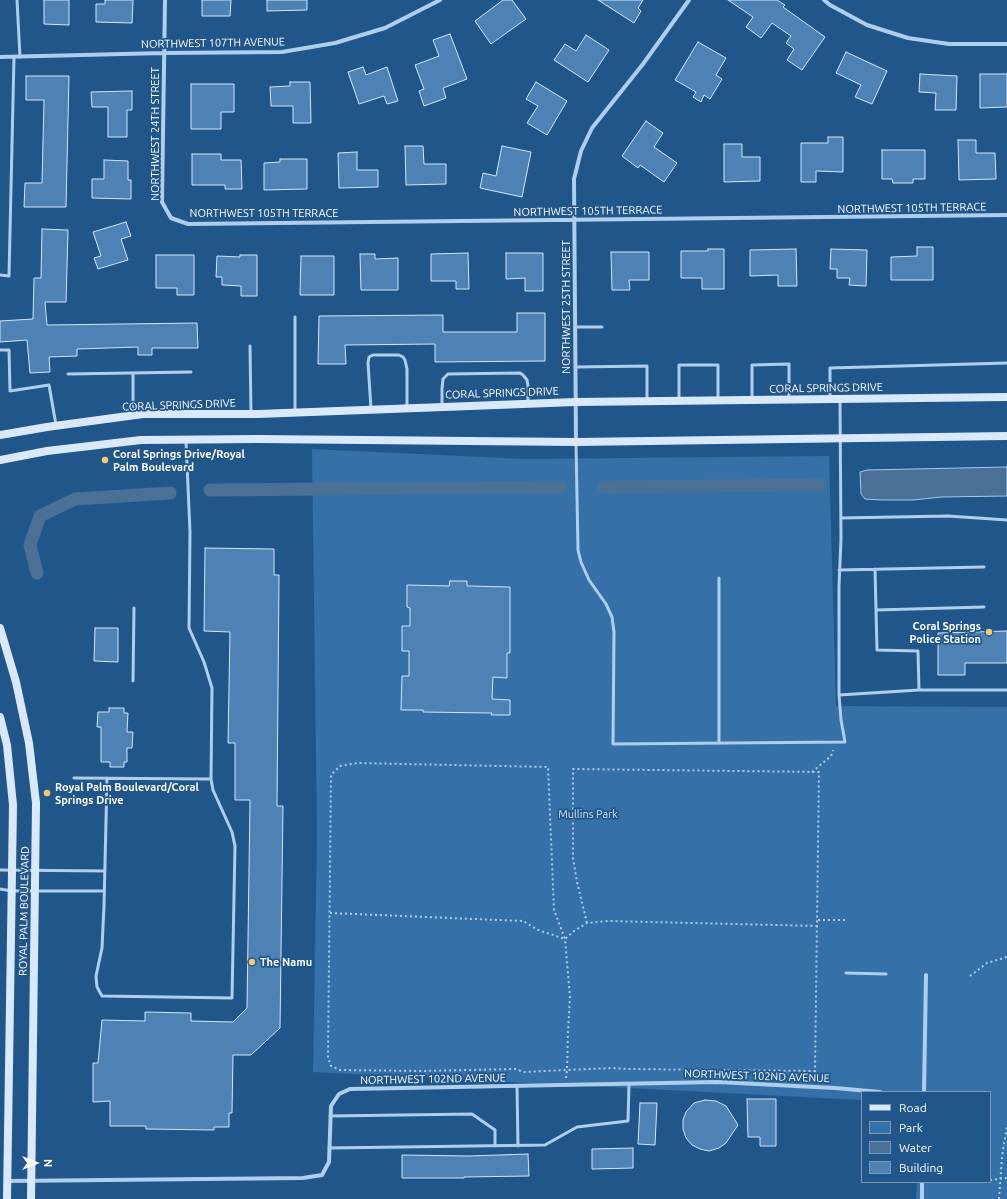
<!DOCTYPE html>
<html>
<head>
<meta charset="utf-8">
<style>
	body { margin:0 }
	#map { position:relative; width:1007px; height:1199px; overflow:hidden; background:#21568b; font-family:Ubuntu,sans-serif }
	canvas { display:block }
	.legend { position:absolute; left:861px; top:1091px; width:130px; height:92px; box-sizing:border-box; background:#21568b; border:1px solid #7a9ab9; margin:0; padding:5px 7px; list-style:none; font-size:12px; color:#fff }
	.legend li { display:flex; align-items:center; gap:8px; height:20px }
	.legend b { width:20px; border:1px solid #7a9ab9 }
	.north { position:absolute; left:16px; top:1143px; width:40px; height:40px; -webkit-text-stroke:3px #21568b; paint-order:stroke; rotate:90deg; font-size:11px; font-weight:700; line-height:16px; text-align:center; color:#fff }
	.north::after { content:''; display:block; margin:auto; width:14px; height:18px; background:#fff; clip-path:polygon(50% 0,100% 100%,50% 72%,0 100%) }
</style>
</head>
<body>
<div id="map">
<canvas width="1007" height="1199"></canvas>
<ul class="legend">
<li><b style="height:5px;background:#d9e9f9"></b>Road</li>
<li><b style="height:11px;background:#3570a8"></b>Park</li>
<li><b style="height:11px;background:#4b7096"></b>Water</li>
<li><b style="height:11px;background:#4e82b4"></b>Building</li>
</ul>
<div class="north">N</div>
</div>
<script>
const context = document.querySelector('canvas').getContext('2d');
context.lineJoin = 'round';
function fillPath(path, color) {
  context.fillStyle = color;
  context.fill(path, 'evenodd');
}
function toPath(rows) {
  const path = new Path2D();
  for (const r of rows) {
    path.moveTo(r[0], r[1]);
    for (let i = 2; i < r.length; i += 2) path.lineTo(r[i], r[i + 1]);
  }
  return path;
}
function stroke(path, color, width, dash) {
  context.strokeStyle = color;
  context.lineWidth = width;
  context.lineCap = dash ? 'butt' : 'round';
  context.setLineDash(dash || []);
  context.stroke(path);
}
function write(font, color, halo, rows, align = 'center') {
  context.font = font + ' Ubuntu,sans-serif';
  context.lineWidth = 3.5;
  context.setLineDash([]);
  context.textBaseline = 'middle';
  context.strokeStyle = halo;
  context.fillStyle = color;
  for (const [text, x, y, turn = 0] of rows) {
    context.save();
    context.translate(x, y);
    context.rotate((+turn || 0) * Math.PI / 180);
    context.textAlign = isNaN(turn) ? turn : align;
    if (halo) context.strokeText(text, 0, 0);
    context.fillText(text, 0, 0);
    context.restore();
  }
}
const green = toPath([
	[312,449,525,459,829,456,836,706,1007,707,1007,1199,916,1199,917,1182,990,1182,990,1092,862,1092,862,1100,313,1072,317,834]
]);
const water = toPath([
	[1007,467,1007,496,941,497,913,500,882,500,865,499,861,494,860,472,867,470,1007,467]
]);
const canal = toPath([
	[604,487,820,485],
	[210,490,561,487],
	[37,573,30,545,40,516,75,499,170,493]
]);
const building = toPath([
	[44,0,69,0,69,25,44,24,44,0],
	[105,0,133,0,132,23,96,22,96,4,105,4,105,0],
	[202,0,231,0,230,16,202,16,202,0],
	[267,0,307,0,307,10,267,11,267,0],
	[503,0,512,0,526,19,491,44,475,21,503,0],
	[598,0,643,0,638,8,641,11,634,23,598,0],
	[728,0,777,0,785,5,783,7,825,37,802,70,787,60,794,49,786,43,791,36,772,23,761,38,746,27,753,17,728,0],
	[450,34,467,79,443,88,446,98,424,106,419,91,424,89,415,65,439,56,433,40,450,34],
	[586,35,609,50,588,82,554,60,565,44,576,51,586,35],
	[698,42,726,58,716,75,722,79,710,99,704,95,701,102,693,97,696,92,675,80,698,42],
	[846,52,887,71,872,104,855,97,861,85,836,73,846,52],
	[363,67,366,75,387,67,398,101,387,104,384,96,359,104,348,72,363,67],
	[920,74,957,76,956,110,935,110,936,93,919,92,920,74],
	[980,74,1007,74,1007,107,980,108,980,74],
	[26,76,69,76,66,207,24,207,25,183,42,183,44,100,26,100,26,76],
	[290,82,310,82,311,123,293,123,293,106,271,106,270,87,290,86,290,82],
	[536,82,567,101,547,135,527,123,538,106,526,99,536,82],
	[191,84,234,84,234,112,221,112,221,129,191,129,191,84],
	[132,91,132,110,127,110,127,137,108,137,108,107,92,107,91,92,132,91],
	[646,121,663,133,654,147,677,163,664,182,640,165,638,168,622,156,646,121],
	[828,137,843,137,843,172,816,171,816,182,801,182,801,143,828,143,828,137],
	[958,140,976,140,976,153,995,153,996,179,959,180,958,140],
	[724,144,742,144,742,157,760,157,760,181,724,182,724,144],
	[405,146,423,146,424,164,446,164,446,184,406,185,405,146],
	[502,146,531,152,522,197,480,188,483,173,496,176,502,146],
	[882,150,925,150,925,179,913,179,913,183,893,183,892,179,882,179,882,150],
	[357,152,357,170,378,170,378,187,339,188,338,153,357,152],
	[192,154,221,154,221,160,241,160,242,189,225,189,225,185,192,185,192,154],
	[280,159,307,159,307,189,264,190,264,163,280,162,280,159],
	[104,160,128,161,128,180,131,180,131,199,92,198,92,179,104,179,104,160],
	[126,222,131,236,121,239,128,260,98,269,94,258,101,256,93,232,126,222],
	[42,229,68,230,66,302,45,302,47,325,197,323,198,348,152,348,152,355,138,355,138,347,77,349,77,356,49,357,50,372,30,373,27,340,0,342,0,321,33,319,34,278,41,278,42,229],
	[917,247,933,247,933,280,891,280,891,257,917,256,917,247],
	[708,249,724,249,724,289,702,289,702,278,681,278,681,251,708,251,708,249],
	[796,249,797,286,778,286,778,275,750,276,750,250,796,249],
	[831,249,867,250,866,286,849,285,850,278,837,278,837,269,830,269,831,249],
	[611,252,649,252,649,280,629,280,630,290,612,290,611,252],
	[468,253,469,289,456,289,456,281,431,281,431,254,468,253],
	[506,253,543,253,543,291,525,291,525,278,506,279,506,253],
	[360,254,375,254,375,259,398,258,398,290,361,290,360,254],
	[156,255,194,255,194,295,177,295,177,288,156,288,156,255],
	[240,255,257,255,257,296,241,296,241,286,222,285,222,277,216,277,217,256,240,257,240,255],
	[301,256,334,256,334,295,300,295,301,256],
	[517,313,545,313,545,361,435,362,435,344,345,345,346,364,318,364,319,316,443,315,443,332,517,332,517,313],
	[205,548,274,549,274,575,279,575,277,806,283,806,280,1028,251,1055,233,1055,232,1113,229,1113,229,1127,214,1127,214,1130,146,1129,146,1126,110,1126,110,1101,93,1102,93,1063,98,1063,102,1020,145,1021,145,1012,191,1013,191,1021,233,1022,247,1008,250,800,235,800,235,743,228,743,230,632,204,631,205,548],
	[450,581,467,581,467,586,510,587,510,653,507,653,507,678,493,677,492,699,510,700,510,715,491,715,492,713,423,712,423,710,401,710,402,676,409,676,409,651,402,651,402,626,410,626,410,608,407,607,407,585,449,586,450,581],
	[95,628,118,628,118,662,94,661,95,628],
	[1007,631,1007,663,965,663,965,675,938,675,938,633,1007,631],
	[109,708,124,708,124,713,128,713,127,732,133,732,132,748,127,748,127,762,124,762,124,767,110,767,110,762,101,762,101,727,97,727,98,712,109,712,109,708],
	[747,1099,776,1099,776,1146,760,1146,760,1137,748,1137,747,1099],
	[705,1100,716,1101,726,1106,738,1125,726,1143,719,1148,709,1151,700,1149,692,1145,686,1138,683,1129,683,1120,686,1112,694,1103,705,1100],
	[640,1103,657,1103,655,1145,638,1144,640,1103],
	[633,1148,633,1168,592,1169,592,1149,633,1148],
	[528,1154,529,1176,464,1177,464,1178,402,1178,402,1155,469,1156,528,1154]
]);
const path = toPath([
	[812,772,831,756,833,750],
	[330,913,523,921,538,930,565,939,574,931,587,923,608,921,818,926],
	[818,920,847,920],
	[587,923,577,882,573,858,573,769,819,772,815,1071,817,1079],
	[970,976,987,963,1007,957],
	[566,1078,567,1070,568,1032,570,997,565,939,554,910,548,767,357,763,340,766,331,775,328,1057,331,1066,340,1070,422,1071,515,1069,524,1072,567,1070,612,1068,628,1069,815,1071],
	[990,1180,1007,1178],
	[999,1199,1002,1157,1007,1126]
]);
const service = toPath([
	[17,0,20,57],
	[0,275,9,276,14,57],
	[295,317,295,411],
	[576,327,602,327],
	[250,346,251,414],
	[0,350,9,350,10,391,49,385,56,425],
	[576,367,647,366,647,401],
	[133,373,133,415],
	[68,374,191,372],
	[752,399,752,365,789,364,789,399],
	[830,399,830,368,1007,363],
	[679,400,679,365,718,365,718,400],
	[442,407,442,389,443,379,448,374,520,373,523,375,527,380,528,386,528,403],
	[371,409,368,363,369,357,373,355,399,355,403,357,405,360,407,369,407,408],
	[576,443,578,550,581,562,589,580,606,604,612,617,614,632,613,744,845,742,841,720,839,695,839,586,841,539,840,400],
	[841,518,948,516,1007,520],
	[839,570,984,567],
	[719,578,719,743],
	[876,610,984,607],
	[133,681,134,608],
	[919,690,1007,690],
	[839,695,919,690,918,651,877,650,875,569],
	[74,778,211,779],
	[107,778,104,906,102,948,96,976,97,987,102,996,232,998,235,846,232,832,213,790,211,779,212,688,204,662,189,628,190,532,186,441],
	[0,870,105,871],
	[0,889,12,891,104,891],
	[846,973,886,974],
	[517,1086,518,1146],
	[330,1116,472,1114,495,1130,495,1146],
	[329,1148,545,1145,577,1127,628,1121,629,1084]
]);
const minor = toPath([
	[165,0,162,202,171,218,188,224,1007,215],
	[824,0,830,5,867,25,908,38,949,44,1007,44],
	[0,57,164,53,282,52,335,43,385,28,440,0],
	[576,442,574,179,581,151,592,128,643,64,689,0],
	[924,1092,926,975],
	[8,1181,303,1178,322,1175,329,1162,331,1106,339,1094,350,1089,717,1082,835,1088,880,1092],
	[922,1199,922,1182]
]);
const secondary = toPath([
	[0,435,47,427,143,414,258,414,576,402,1007,397],
	[0,460,47,451,141,440,258,439,576,442,1007,436],
	[0,628,16,682,29,743,36,803,31,1199],
	[0,717,7,745,13,805,7,1199]
]);
const markers = [
	[105,460,4,"#f8c76f"],
	[989,632,4,"#f8c76f"],
	[47,793,4,"#f8c76f"],
	[252,962,4,"#f8c76f"]
];
const streetNames = [
	["NORTHWEST 107TH AVENUE",213,43,-1],
	["NORTHWEST 24TH STREET",155,134,-90],
	["NORTHWEST 105TH TERRACE",912,208,-1],
	["NORTHWEST 105TH TERRACE",588,211,-1],
	["NORTHWEST 105TH TERRACE",264,213],
	["NORTHWEST 25TH STREET",566,307,-90],
	["CORAL SPRINGS DRIVE",826,388,-1],
	["CORAL SPRINGS DRIVE",502,393,-2],
	["CORAL SPRINGS DRIVE",179,405,-2],
	["ROYAL PALM BOULEVARD",24,911,-89],
	["NORTHWEST 102ND AVENUE",757,1076,2],
	["NORTHWEST 102ND AVENUE",433,1079,-1]
];
const poiNames = [
	["Coral Springs Drive/Royal",113,454],
	["Palm Boulevard",113,467],
	["Coral Springs",981,626,"right"],
	["Police Station",981,639,"right"],
	["Royal Palm Boulevard/Coral",55,787],
	["Springs Drive",55,800],
	["The Namu",260,962]
];
const parkNames = [
	["Mullins Park",588,814]
];
fillPath(green, '#3570a8');
fillPath(water, '#4b7096');
stroke(water, '#a2c9ec', 1);
stroke(canal, '#4b7096', 13);
fillPath(building, '#4e82b4');
stroke(building, '#d3e6f8', 1);
stroke(path, '#aeceeb', 2, [2, 3]);
stroke(service, '#aeceeb', 3);
stroke(minor, '#aeceeb', 4);
stroke(secondary, '#d9e9f9', 8);
for (const [x, y, r, color] of markers) {
  const dot = new Path2D();
  dot.arc(x, y, r, 0, 2 * Math.PI);
  context.fillStyle = color;
  context.fill(dot);
  stroke(dot, '#21568b', 1.5);
}
write('11px', '#fff', '#21568b', streetNames);
write('bold 11px', '#fff', '#21568b', poiNames, 'left');
write('11px', '#d3e6f8', '#21568b', parkNames);
</script>
</body>
</html>
